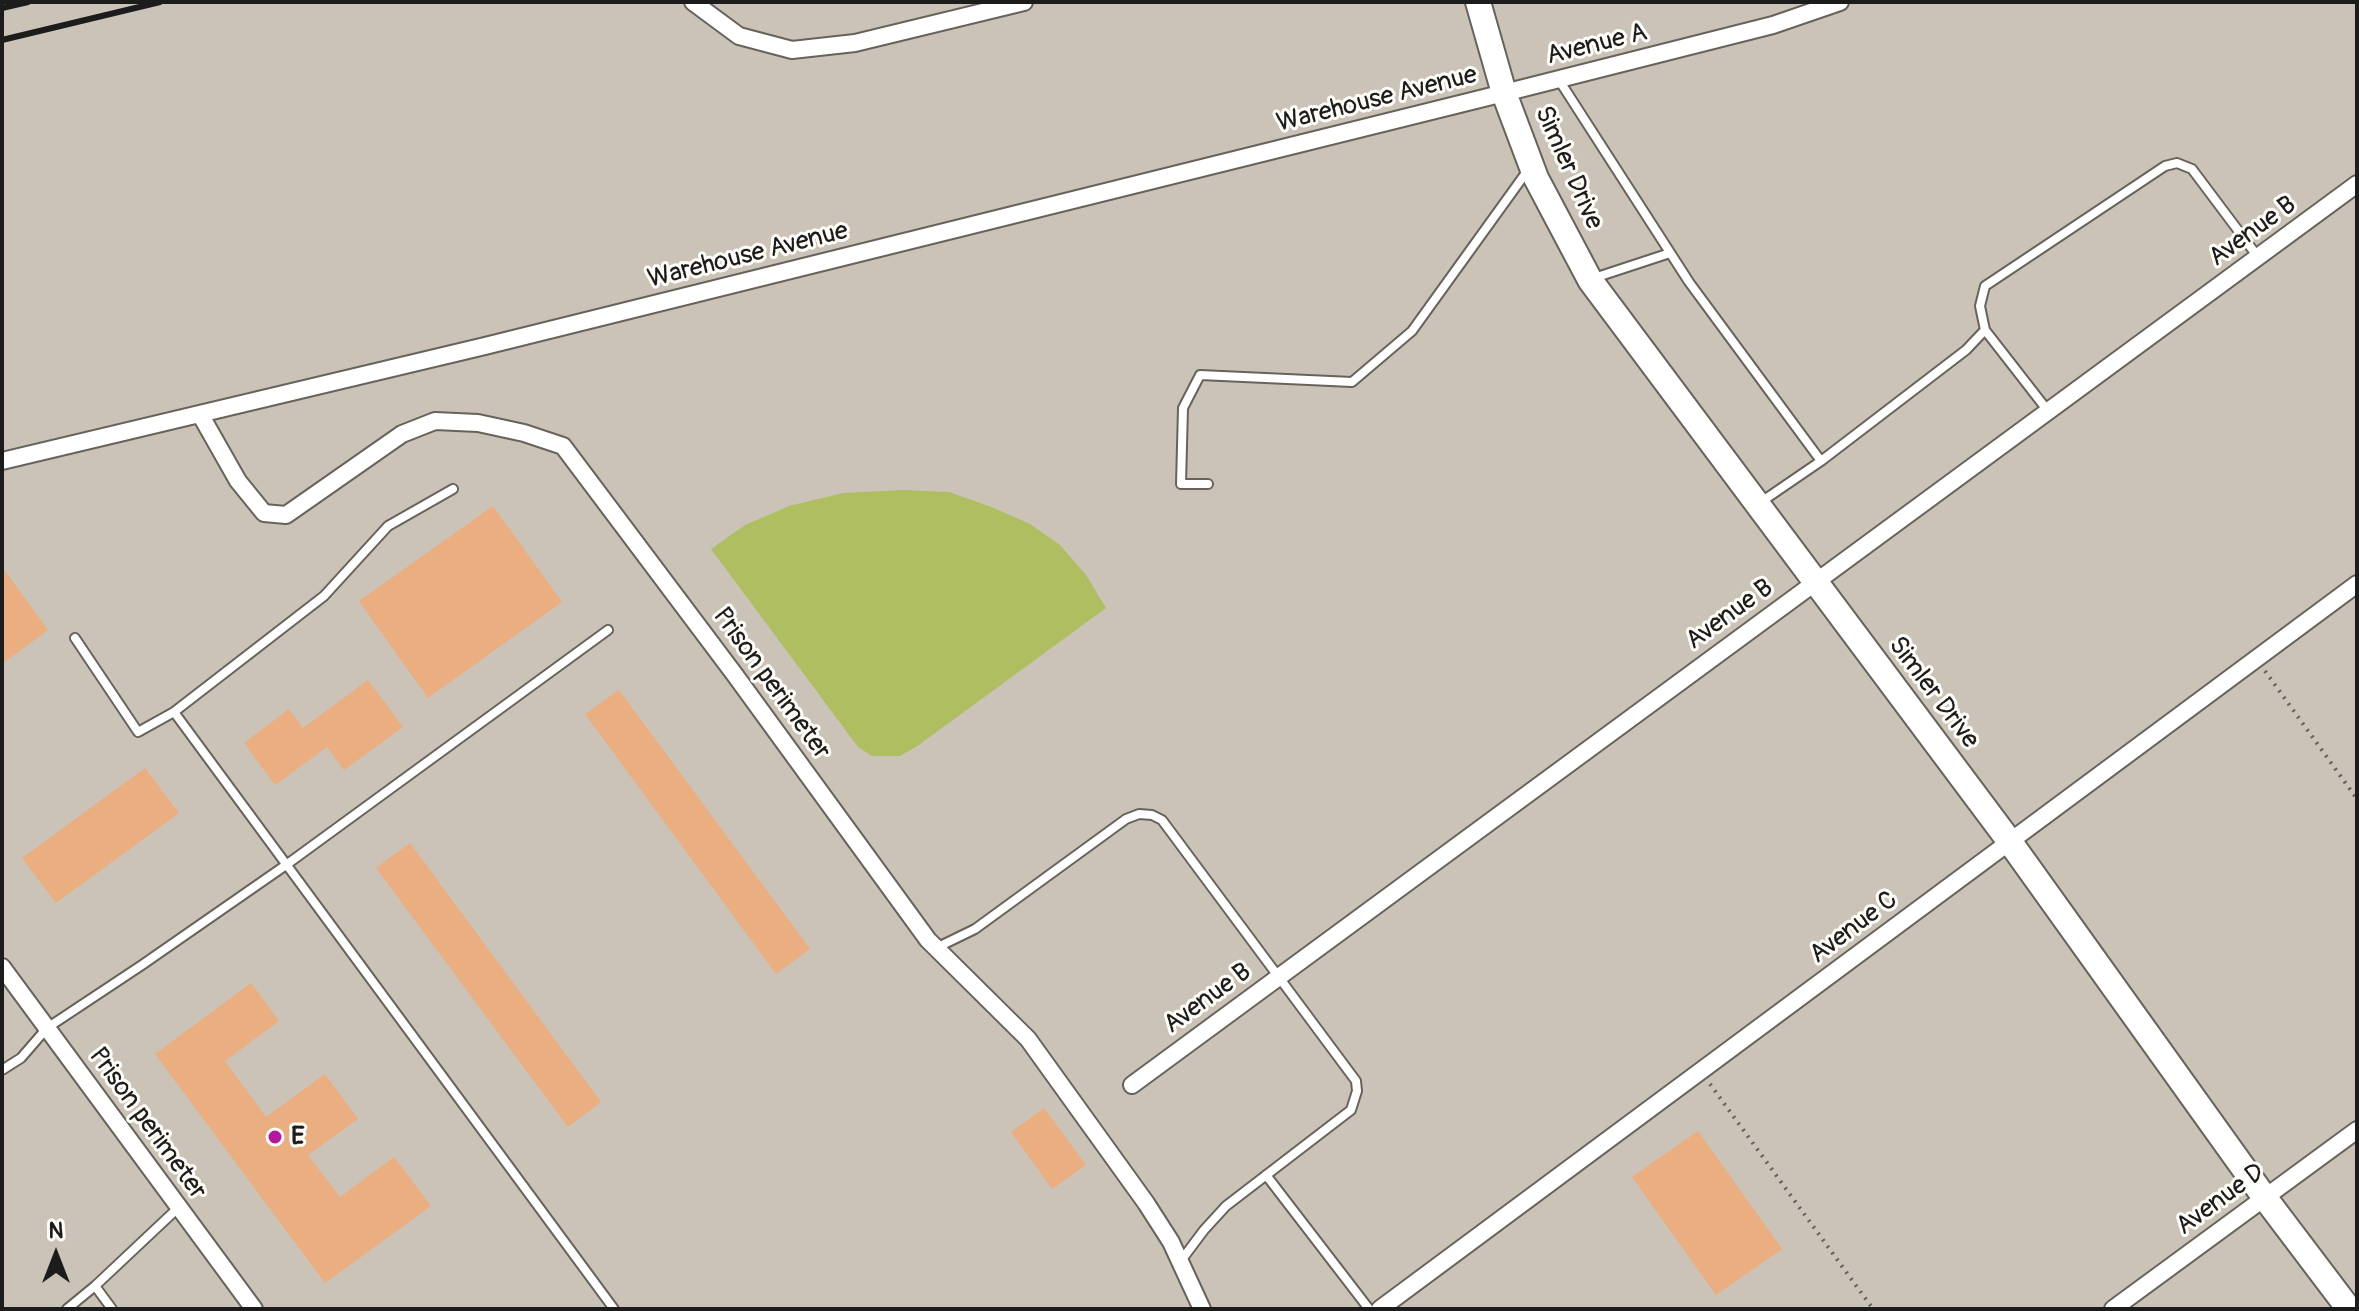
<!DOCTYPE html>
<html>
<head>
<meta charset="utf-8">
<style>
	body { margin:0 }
	#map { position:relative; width:2359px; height:1311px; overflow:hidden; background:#f2e7ce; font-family:Pangolin,sans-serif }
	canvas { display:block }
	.frame { position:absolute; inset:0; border:4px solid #1c1c1c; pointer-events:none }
	.north { position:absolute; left:16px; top:1215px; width:80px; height:80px; -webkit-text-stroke:6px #fdfcf7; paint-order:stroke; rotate:0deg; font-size:22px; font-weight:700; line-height:32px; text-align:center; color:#1c1c1c }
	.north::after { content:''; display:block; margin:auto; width:28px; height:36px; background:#1c1c1c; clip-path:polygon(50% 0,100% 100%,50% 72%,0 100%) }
</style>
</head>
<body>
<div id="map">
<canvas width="2359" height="1311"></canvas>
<div class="frame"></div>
<div class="north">N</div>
</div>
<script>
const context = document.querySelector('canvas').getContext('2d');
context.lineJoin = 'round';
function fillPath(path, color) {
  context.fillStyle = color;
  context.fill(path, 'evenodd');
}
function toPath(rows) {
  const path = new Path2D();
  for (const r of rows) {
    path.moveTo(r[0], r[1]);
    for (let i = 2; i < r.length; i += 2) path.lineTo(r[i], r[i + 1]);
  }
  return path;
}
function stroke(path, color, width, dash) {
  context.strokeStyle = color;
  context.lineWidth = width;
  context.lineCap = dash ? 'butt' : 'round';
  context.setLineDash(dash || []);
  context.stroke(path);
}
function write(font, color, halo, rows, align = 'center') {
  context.font = font + ' Pangolin,sans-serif';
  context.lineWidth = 6;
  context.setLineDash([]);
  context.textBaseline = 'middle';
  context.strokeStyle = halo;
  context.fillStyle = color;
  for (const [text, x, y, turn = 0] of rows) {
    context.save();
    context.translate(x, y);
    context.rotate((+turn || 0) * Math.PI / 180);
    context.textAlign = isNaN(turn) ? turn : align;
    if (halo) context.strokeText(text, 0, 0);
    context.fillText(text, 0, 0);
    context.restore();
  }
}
const industrial = toPath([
	[2,2,2357,2,2357,1309,2,1309]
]);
const green = toPath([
	[903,490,949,492,994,508,1030,524,1060,545,1086,575,1106,608,916,747,900,756,872,756,858,747,711,549,745,525,789,506,843,493]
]);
const building = toPath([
	[493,506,562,602,428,698,359,601],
	[2,567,48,630,2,664],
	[368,680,403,727,344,770,327,747,275,785,244,743,289,709,303,728],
	[619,690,810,949,776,974,585,714],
	[145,768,179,813,56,903,22,858],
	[410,843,601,1102,568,1127,376,868],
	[251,983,279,1021,225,1061,266,1117,325,1074,358,1119,308,1155,340,1197,394,1157,431,1206,325,1283,155,1054],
	[1044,1108,1086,1165,1052,1189,1011,1132],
	[1698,1131,1782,1249,1716,1295,1632,1177]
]);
const path = toPath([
	[2265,671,2357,799],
	[1710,1084,1873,1309]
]);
const lane = toPath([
	[1559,80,1689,282,1821,461,1966,350,1985,330,1980,306,1985,286,2165,166,2177,163,2192,169,2258,257],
	[1594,278,1670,253],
	[1985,330,2048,411],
	[1208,484,1181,484,1183,408,1200,375,1352,382,1412,331,1528,170],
	[453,489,388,526,324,596,174,712,614,1309],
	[1761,502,1821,461],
	[75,638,138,732,174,712],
	[936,948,975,929,1126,819,1139,814,1152,815,1162,820,1356,1081,1357,1091,1351,1110,1226,1206,1204,1230,1180,1262],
	[2,1070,21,1058,47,1028,142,965,286,865,608,630],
	[1266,1175,1369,1309],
	[95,1286,112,1309],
	[67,1309,95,1286,179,1207]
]);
const street = toPath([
	[693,2,739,36,792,50,855,43,1024,2],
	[200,414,238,481,264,513,286,515,402,434,435,421,478,423,524,433,563,446,735,675,928,940,1028,1039,1146,1203,1171,1242,1202,1309],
	[2,461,485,346,1504,93,1773,25,1840,2],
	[2,967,254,1309],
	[1132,1085,2357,184],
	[1380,1309,2357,584],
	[2113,1309,2357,1130]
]);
const secondary = toPath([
	[1478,2,1504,93,1536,178,1590,280,2010,842,2265,1198,2349,1309]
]);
const rail = toPath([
	[2,8,28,2],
	[2,40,160,2]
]);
const markers = [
	[275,1137,8,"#b5179e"]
];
const streetNames = [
	["Avenue A",1597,45,-14],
	["Warehouse Avenue",1377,100,-14],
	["Simler Drive",1568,168,66],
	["Avenue B",2253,232,-36],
	["Warehouse Avenue",748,256,-14],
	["Avenue B",1730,615,-36],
	["Prison perimeter",771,684,54],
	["Simler Drive",1933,693,53],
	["Avenue C",1854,928,-37],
	["Avenue B",1208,999,-36],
	["Prison perimeter",147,1124,54],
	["Avenue D",2221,1200,-36]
];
const poiNames = [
	["E",291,1137]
];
fillPath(industrial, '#cbc3b8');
fillPath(green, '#aebe61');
fillPath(building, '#eaae80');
stroke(lane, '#67635a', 12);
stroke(street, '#67635a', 20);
stroke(secondary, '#67635a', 28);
stroke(path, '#67635a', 4, [2, 6]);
stroke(lane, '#fff', 8);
stroke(street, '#fff', 16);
stroke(secondary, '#fff', 24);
stroke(rail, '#1c1c1c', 6);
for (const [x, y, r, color] of markers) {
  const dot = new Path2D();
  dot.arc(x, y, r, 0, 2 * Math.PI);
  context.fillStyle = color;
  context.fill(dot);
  stroke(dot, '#fdfcf7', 3);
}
write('26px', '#1c1c1c', '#fdfcf7', streetNames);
write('bold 26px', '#1c1c1c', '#fdfcf7', poiNames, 'left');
</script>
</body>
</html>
